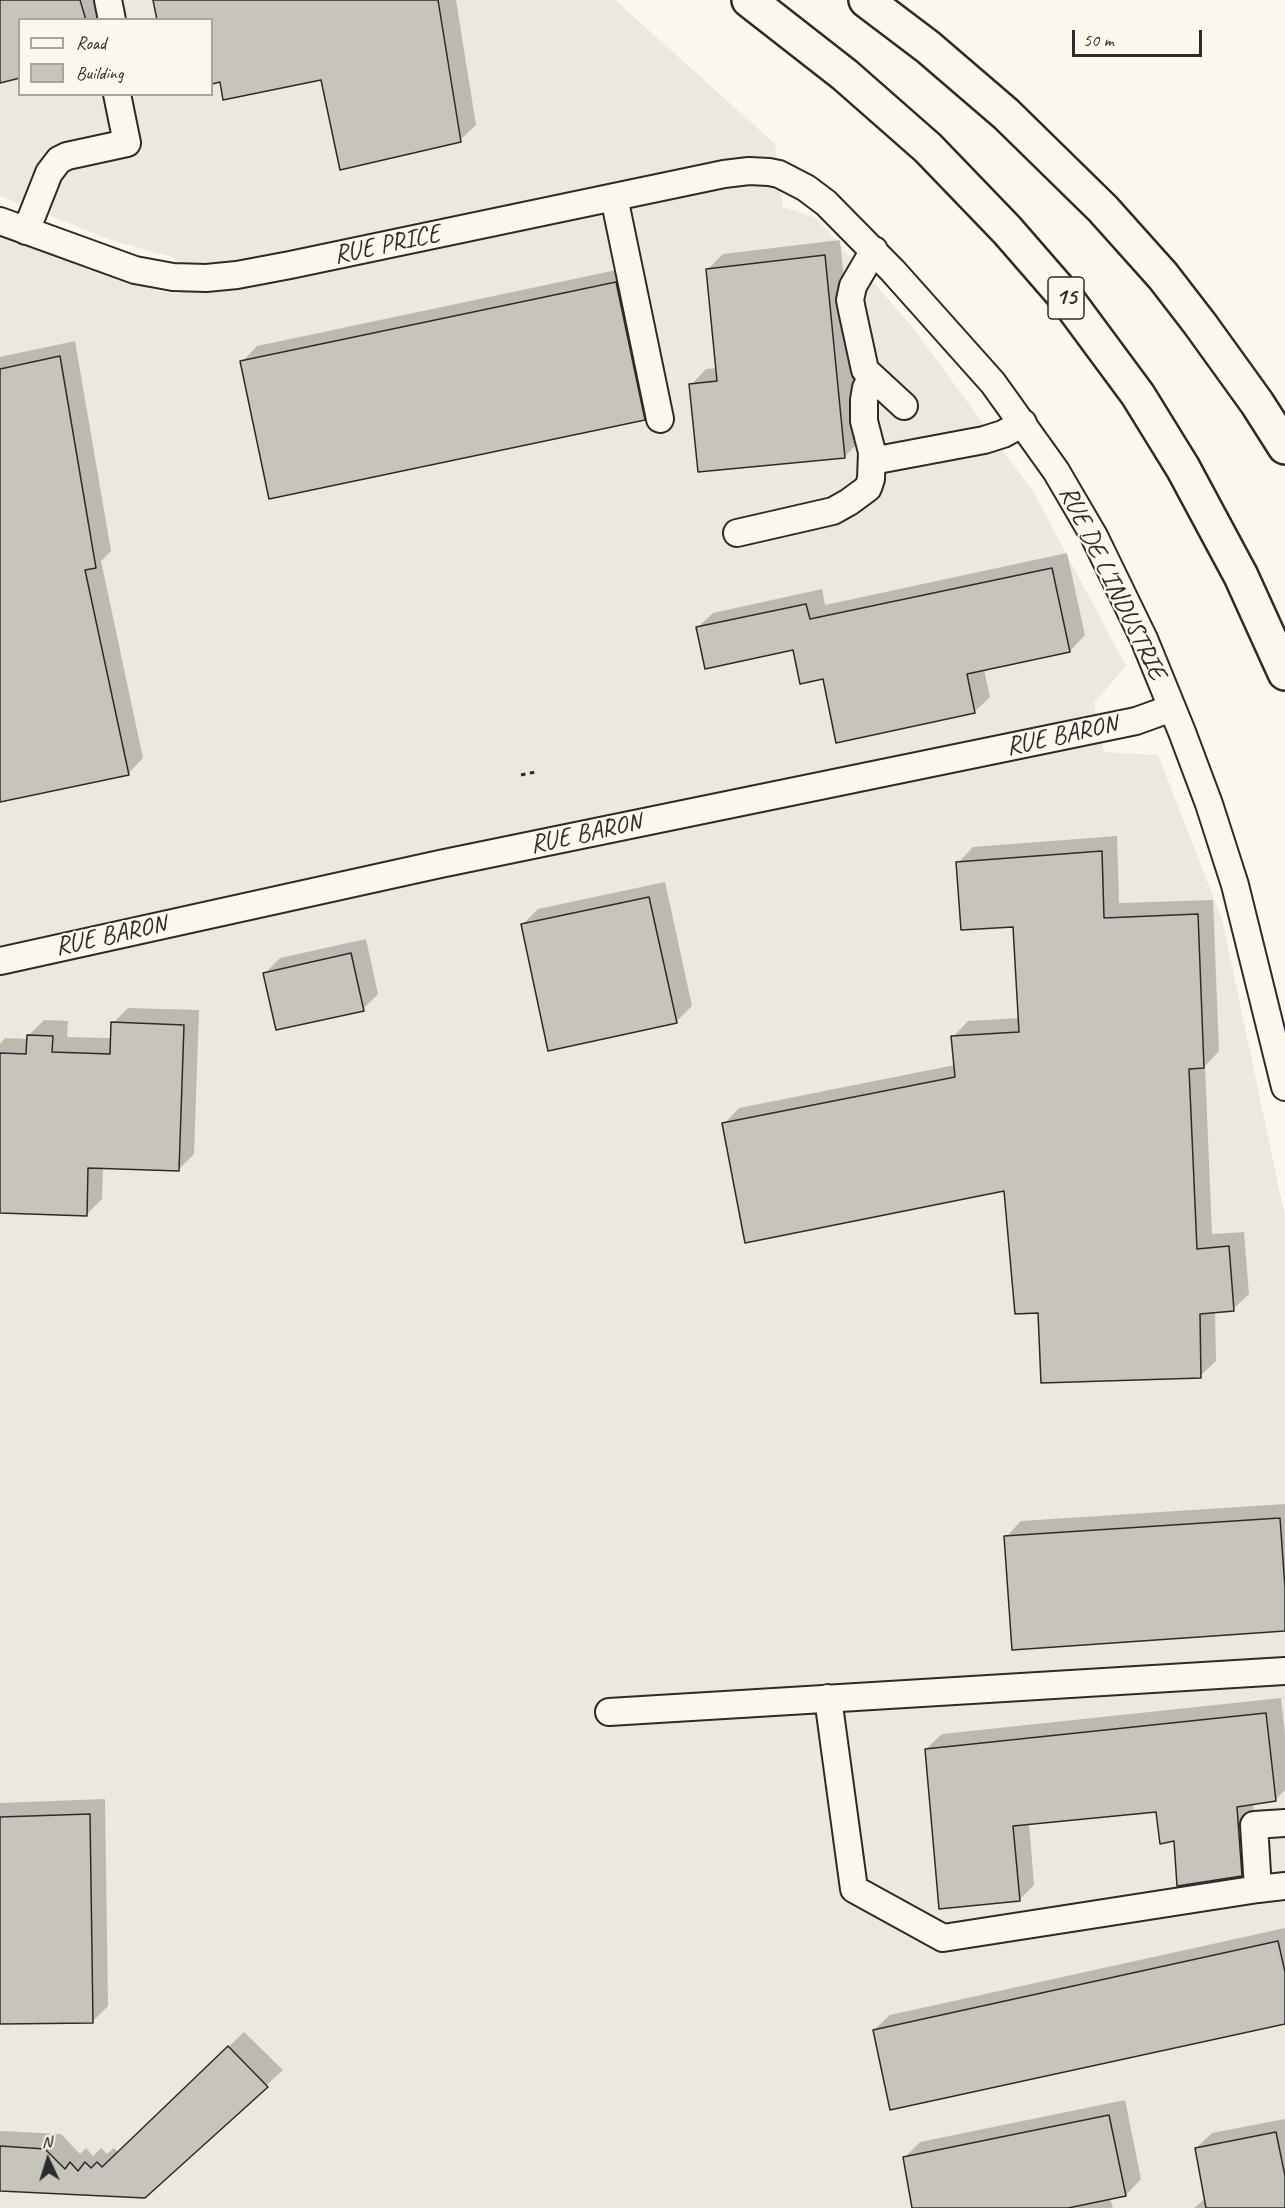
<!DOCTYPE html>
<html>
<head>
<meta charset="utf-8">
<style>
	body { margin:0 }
	#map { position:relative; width:1285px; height:2208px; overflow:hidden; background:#fbf7ec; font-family:Caveat,sans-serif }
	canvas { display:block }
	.legend { position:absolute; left:18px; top:18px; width:195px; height:78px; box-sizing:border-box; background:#fbf7ec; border:2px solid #a8a59f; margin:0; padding:8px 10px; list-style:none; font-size:18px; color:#2b2b2b }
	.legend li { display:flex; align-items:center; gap:12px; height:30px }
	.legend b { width:30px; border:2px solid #a8a59f }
	.north { position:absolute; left:18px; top:2130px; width:60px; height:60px; -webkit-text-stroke:4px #fbf7ec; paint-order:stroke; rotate:356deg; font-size:16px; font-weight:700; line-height:24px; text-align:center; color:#2b2b2b }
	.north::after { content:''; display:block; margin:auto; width:21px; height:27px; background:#2b2b2b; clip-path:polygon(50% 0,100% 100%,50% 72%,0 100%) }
	.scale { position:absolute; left:1072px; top:30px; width:130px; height:27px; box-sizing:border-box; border:3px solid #2b2b2b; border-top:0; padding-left:8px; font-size:18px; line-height:21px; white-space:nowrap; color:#2b2b2b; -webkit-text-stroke:4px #fbf7ec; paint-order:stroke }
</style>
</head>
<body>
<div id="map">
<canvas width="1285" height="2208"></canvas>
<ul class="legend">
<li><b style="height:8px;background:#fbf7ec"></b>Road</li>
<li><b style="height:16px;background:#c7c4bc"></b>Building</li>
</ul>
<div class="north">N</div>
<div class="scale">50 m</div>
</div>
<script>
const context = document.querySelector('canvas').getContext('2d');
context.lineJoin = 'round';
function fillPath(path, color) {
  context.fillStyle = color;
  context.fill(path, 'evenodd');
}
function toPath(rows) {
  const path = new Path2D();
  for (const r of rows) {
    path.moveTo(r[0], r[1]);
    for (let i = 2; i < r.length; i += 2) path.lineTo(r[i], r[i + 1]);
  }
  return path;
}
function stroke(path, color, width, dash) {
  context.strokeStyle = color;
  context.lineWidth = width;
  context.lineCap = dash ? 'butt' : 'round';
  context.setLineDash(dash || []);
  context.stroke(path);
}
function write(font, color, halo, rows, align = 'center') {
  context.font = font + ' Caveat,sans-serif';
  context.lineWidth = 4.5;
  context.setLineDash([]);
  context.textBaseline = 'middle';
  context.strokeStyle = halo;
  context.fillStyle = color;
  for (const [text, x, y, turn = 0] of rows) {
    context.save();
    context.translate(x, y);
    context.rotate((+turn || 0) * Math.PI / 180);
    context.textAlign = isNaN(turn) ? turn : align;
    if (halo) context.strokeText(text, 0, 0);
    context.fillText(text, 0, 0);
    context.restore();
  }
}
const built = toPath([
	[0,0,615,0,775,144,783,207,816,218,911,325,1034,493,1126,666,1094,703,1104,752,1158,755,1222,919,1285,1217,1285,2208,0,2208,0,236,137,285,159,291,180,294,175,258,114,241,0,196],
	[20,20,212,20,212,94,20,94]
]);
const shadow = toPath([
	[0,0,100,0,105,20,20,20,0,81],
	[155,0,456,0,476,125,460,140,323,78,221,80,212,82,212,20],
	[840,240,860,441,845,456,691,385,706,369,717,368,708,269,723,254],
	[631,267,660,403,644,418,242,362,257,346],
	[75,341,111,551,101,561,143,758,128,774,0,801,0,357],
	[1067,553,1085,635,1070,651,984,669,990,697,974,712,824,677,794,648,697,628,713,613,822,589,825,605],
	[1117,836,1119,903,1213,900,1219,1051,1205,1066,1212,1234,1244,1232,1249,1294,1233,1309,1215,1311,1216,1361,1200,1376,1039,1312,1006,1190,724,1124,739,1108,955,1065,953,1037,968,1021,1020,1018,1015,925,958,863,973,847],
	[665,882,692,1006,676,1022,522,925,538,909],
	[366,939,378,994,363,1009,265,973,280,958],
	[128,1008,199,1010,194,1154,179,1169,103,1167,102,1199,86,1215,0,1212,0,1044,5,1038,28,1039,28,1036,44,1020,68,1021,67,1037,112,1038,113,1023],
	[1285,1504,1285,1630,1006,1537,1021,1521],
	[1281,1698,1285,1735,1285,1790,1275,1800,1253,1803,1257,1859,1241,1875,1175,1839,1157,1810,1029,1823,1034,1885,1019,1900,926,1749,942,1734],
	[105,1799,108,2006,93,2021,0,2023,0,1803],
	[1285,1928,1285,2022,874,2030,890,2015],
	[244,2032,283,2070,145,2197,0,2189,0,2131,61,2134,80,2154,86,2148,93,2156,101,2148,107,2154,114,2148,119,2153],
	[1125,2100,1141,2179,1126,2195,1110,2198,1113,2208,914,2208,904,2158,920,2142],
	[1285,2119,1285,2208,1194,2208,1206,2198,1196,2148,1212,2133]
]);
const building = toPath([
	[0,0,80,0,86,20,20,20,20,78,0,83,0,0],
	[153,0,438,0,461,142,340,170,321,80,223,100,220,82,212,84,212,20,157,20,153,0],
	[825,255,845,458,698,472,689,384,717,381,706,269,825,255],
	[616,282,645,420,269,499,240,361,616,282],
	[60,356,96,568,85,570,129,775,0,802,0,369,60,356],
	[1052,568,1070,652,967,674,975,713,836,743,823,679,800,684,793,650,705,669,696,627,806,604,810,619,1052,568],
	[1102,851,1104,918,1198,914,1204,1068,1189,1069,1197,1249,1229,1246,1234,1311,1200,1314,1201,1378,1041,1383,1038,1313,1015,1314,1004,1191,745,1243,722,1123,955,1077,951,1036,1019,1032,1013,927,961,930,956,862,1102,851],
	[649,897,677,1023,548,1051,521,924,649,897],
	[351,953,364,1011,276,1030,263,973,351,953],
	[111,1022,184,1025,179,1171,88,1168,87,1216,0,1213,0,1053,26,1054,27,1035,53,1036,52,1052,110,1054,111,1022],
	[1280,1518,1285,1588,1285,1631,1012,1650,1004,1536,1280,1518],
	[1266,1713,1276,1801,1237,1807,1242,1876,1177,1886,1174,1841,1160,1844,1156,1812,1013,1826,1020,1901,939,1909,925,1749,1266,1713],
	[90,1814,93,2023,0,2024,0,1817,90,1814],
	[1278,1941,1285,1972,1285,2024,890,2110,873,2030,1278,1941],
	[228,2046,268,2087,145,2198,0,2191,0,2146,45,2149,65,2169,70,2162,78,2171,85,2162,91,2168,97,2162,102,2167,228,2046],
	[1109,2115,1126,2196,1068,2208,912,2208,903,2157,1109,2115],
	[1276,2132,1285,2176,1285,2208,1206,2208,1195,2148,1276,2132]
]);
const path = toPath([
	[521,775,535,772]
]);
const minor = toPath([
	[108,0,112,20],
	[614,197,660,419],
	[0,221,135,270,173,277,206,278,237,275,290,265,724,174,749,171,769,172,779,174,806,188,826,203,893,271,993,383,1056,471,1094,536,1144,639,1182,732,1209,804,1235,885,1285,1087],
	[26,231,49,173,59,160,67,156,127,143,117,94],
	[874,250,853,286,850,300,852,310,865,370,904,406],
	[872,461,984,440,1003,434,1023,423],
	[737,533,833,511,849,502,868,488,871,479,872,452,864,421,864,400,866,388,872,377],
	[0,961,440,864,1136,721,1172,708],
	[828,1698,854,1889,943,1938,1258,1889,1254,1825,1285,1823],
	[609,1712,1285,1671],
	[1258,1889,1285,1886]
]);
const highway = toPath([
	[749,0,845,75,928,148,1007,230,1067,299,1138,395,1183,468,1241,576,1285,673],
	[866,0,928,47,1006,114,1103,209,1163,276,1200,324,1257,403,1285,447]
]);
const shields = [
	[1066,298,36]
];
const shieldNames = [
	["15",1066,298]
];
const streetNames = [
	["RUE PRICE",387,245,-12],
	["RUE DE L'INDUSTRIE",1112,583,64],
	["RUE BARON",1062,736,-12],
	["RUE BARON",586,834,-12],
	["RUE BARON",111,936,-12]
];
fillPath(built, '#ebe8de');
fillPath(shadow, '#0003');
fillPath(building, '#c7c4bc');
stroke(building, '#2b2b2b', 1.5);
stroke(minor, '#2b2b2b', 30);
stroke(highway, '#2b2b2b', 38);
stroke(path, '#2b2b2b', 3, [4.5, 4.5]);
stroke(minor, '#fbf7ec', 26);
stroke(highway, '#fbf7ec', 33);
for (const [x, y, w] of shields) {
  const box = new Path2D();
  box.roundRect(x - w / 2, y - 21, w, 42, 4.5);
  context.fillStyle = '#fbf7ec';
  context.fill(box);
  stroke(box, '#2b2b2b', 1.5);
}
write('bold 24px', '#2b2b2b', null, shieldNames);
write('26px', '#2b2b2b', '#fbf7ec', streetNames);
</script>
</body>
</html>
